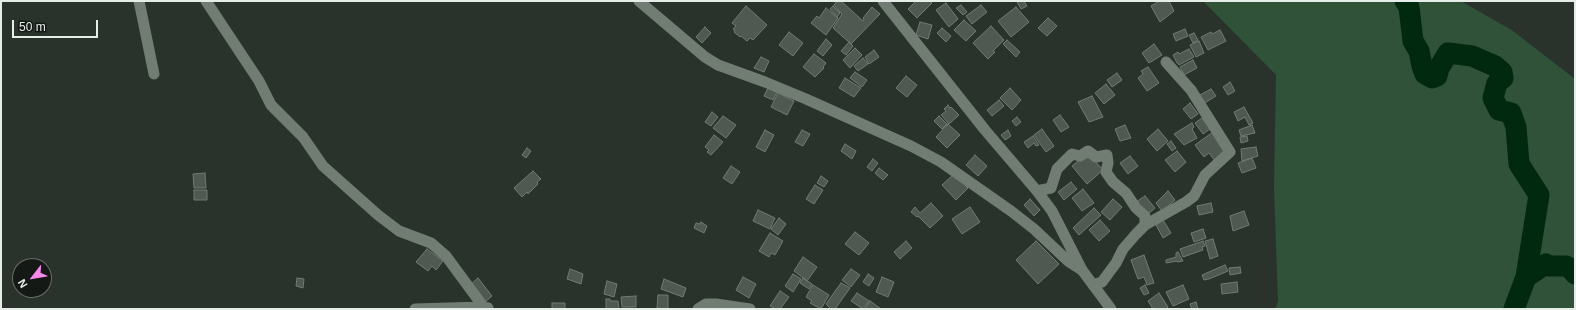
<!DOCTYPE html>
<html>
<head>
<meta charset="utf-8">
<style>
	body { margin:0 }
	#map { position:relative; width:1576px; height:310px; overflow:hidden; background:#29332c; font-family:Helvetica,sans-serif }
	canvas { display:block }
	.frame { position:absolute; inset:0; border:2px solid #e6ece7; pointer-events:none }
	.north { position:absolute; left:12px; top:258px; width:40px; height:40px; box-sizing:border-box; background:#151916; border:1px solid #696d6a; border-radius:50%; rotate:239deg; font-size:11px; font-weight:700; line-height:16px; text-align:center; color:#e6ece7 }
	.north::after { content:''; display:block; margin:auto; width:14px; height:18px; background:#f888ea; clip-path:polygon(50% 0,100% 100%,50% 72%,0 100%) }
	.scale { position:absolute; left:12px; top:20px; width:86px; height:18px; box-sizing:border-box; border:2px solid #e6ece7; border-top:0; padding-left:5px; font-size:12px; line-height:14px; white-space:nowrap; color:#e6ece7; -webkit-text-stroke:3px #151916; paint-order:stroke }
</style>
</head>
<body>
<div id="map">
<canvas width="1576" height="310"></canvas>
<div class="frame"></div>
<div class="north">N</div>
<div class="scale">50 m</div>
</div>
<script>
const context = document.querySelector('canvas').getContext('2d');
context.lineJoin = 'round';
function fillPath(path, color) {
  context.fillStyle = color;
  context.fill(path, 'evenodd');
}
function toPath(rows) {
  const path = new Path2D();
  for (const r of rows) {
    path.moveTo(r[0], r[1]);
    for (let i = 2; i < r.length; i += 2) path.lineTo(r[i], r[i + 1]);
  }
  return path;
}
function stroke(path, color, width, dash) {
  context.strokeStyle = color;
  context.lineWidth = width;
  context.lineCap = dash ? 'butt' : 'round';
  context.setLineDash(dash || []);
  context.stroke(path);
}
const green = toPath([
	[1203,1,1461,1,1513,31,1575,79,1575,309,1275,309,1278,301,1274,188,1276,75]
]);
const river = toPath([
	[1405,1,1409,7,1413,41,1419,51,1422,66,1425,74,1432,78,1437,76,1439,68,1448,53,1472,56,1495,66,1502,72,1503,78,1497,83,1493,98,1499,110,1511,113,1516,127,1519,164,1539,195,1526,277,1514,309],
	[1526,277,1546,264,1549,266,1566,266,1571,269,1575,274]
]);
const building = toPath([
	[837,1,841,1,863,21,864,19,863,18,872,7,880,14,851,44,833,28,842,14,834,5,837,1],
	[916,1,930,1,932,3,917,18,908,9,916,1],
	[1019,1,1024,1,1027,6,1021,9,1017,2,1019,1],
	[1159,1,1169,1,1174,11,1160,22,1151,6,1159,1],
	[946,3,958,19,949,27,936,10,946,3],
	[961,5,967,12,963,15,956,8,961,5],
	[981,5,987,12,972,24,966,16,981,5],
	[746,6,767,25,753,40,750,38,747,41,741,36,740,37,734,32,735,30,733,29,736,26,732,23,746,6],
	[833,6,840,13,837,17,830,9,833,6],
	[1016,7,1029,22,1011,37,998,21,1016,7],
	[826,8,838,18,826,35,811,23,817,16,819,18,826,8],
	[1048,18,1057,26,1047,36,1038,28,1048,18],
	[964,20,976,31,966,41,954,30,964,20],
	[920,22,932,25,928,39,916,35,920,22],
	[991,26,1004,40,993,51,995,52,988,59,973,43,991,26],
	[705,27,711,33,702,43,696,37,705,27],
	[942,28,951,36,946,42,937,33,942,28],
	[1185,29,1188,36,1176,41,1173,34,1185,29],
	[1220,30,1226,41,1208,50,1201,37,1211,32,1212,34,1220,30],
	[789,32,803,43,793,56,779,45,789,32],
	[1194,33,1198,40,1193,43,1189,35,1194,33],
	[826,39,832,45,823,56,817,51,826,39],
	[1007,40,1020,52,1016,57,1003,44,1007,40],
	[1199,41,1204,53,1196,57,1190,45,1199,41],
	[849,42,853,46,846,55,841,51,849,42],
	[1154,44,1162,55,1149,63,1142,53,1154,44],
	[855,48,862,55,850,68,843,60,855,48],
	[1189,49,1194,57,1179,65,1178,63,1177,63,1173,55,1178,52,1179,54,1189,49],
	[874,50,879,57,869,64,865,57,874,50],
	[814,54,826,63,823,67,824,68,815,77,803,67,814,54],
	[761,57,769,61,764,72,754,68,761,57],
	[863,58,868,64,858,71,854,66,863,58],
	[1193,60,1197,68,1184,75,1180,67,1193,60],
	[1148,67,1159,83,1147,91,1138,78,1143,74,1141,71,1148,67],
	[855,72,867,80,862,87,850,78,855,72],
	[1117,73,1122,80,1112,87,1107,80,1117,73],
	[906,76,917,85,907,97,896,88,906,76],
	[845,78,861,88,854,97,839,88,845,78],
	[1230,82,1235,91,1228,95,1223,87,1230,82],
	[1106,84,1115,95,1104,104,1095,93,1106,84],
	[768,88,777,92,773,100,764,96,768,88],
	[1010,88,1021,100,1012,110,1000,98,1010,88],
	[1211,89,1216,96,1203,104,1198,96,1211,89],
	[778,93,794,101,787,115,771,107,778,93],
	[1092,96,1103,117,1089,122,1078,102,1092,96],
	[999,100,1004,106,992,116,987,110,999,100],
	[1190,103,1198,114,1191,119,1183,109,1190,103],
	[948,105,950,108,951,107,959,115,949,124,941,115,946,111,944,109,948,105],
	[1244,107,1253,123,1249,125,1245,117,1238,121,1234,112,1244,107],
	[712,112,718,117,711,126,705,122,712,112],
	[1060,115,1069,127,1061,132,1053,120,1060,115],
	[723,116,736,125,726,138,713,128,723,116],
	[939,116,947,124,942,129,934,121,939,116],
	[1017,117,1021,122,1016,126,1012,121,1017,117],
	[1202,118,1210,129,1203,134,1195,123,1202,118],
	[1192,123,1194,127,1192,129,1197,138,1184,145,1174,134,1192,123],
	[948,124,960,135,947,148,936,137,948,124],
	[1125,125,1131,138,1120,141,1115,129,1125,125],
	[1252,125,1255,133,1241,136,1239,130,1252,125],
	[1042,129,1054,146,1046,152,1034,135,1042,129],
	[1158,129,1168,141,1157,151,1147,139,1158,129],
	[765,130,774,135,765,152,756,147,765,130],
	[802,130,810,134,803,146,795,142,802,130],
	[1008,130,1011,136,1005,140,1001,135,1008,130],
	[1213,132,1228,152,1215,161,1209,153,1204,157,1195,145,1213,132],
	[714,135,723,142,711,155,707,152,709,150,705,147,714,135],
	[1033,136,1039,145,1036,146,1034,143,1028,148,1024,142,1033,136],
	[1247,136,1248,141,1241,143,1240,137,1247,136],
	[1171,141,1176,148,1172,151,1167,144,1171,141],
	[845,144,856,151,852,159,841,151,845,144],
	[1256,147,1258,156,1242,161,1241,149,1256,147],
	[527,148,531,151,526,158,522,155,527,148],
	[1177,151,1186,162,1175,172,1165,160,1177,151],
	[1088,153,1103,170,1087,184,1072,166,1088,153],
	[975,155,987,166,978,176,966,165,975,155],
	[1130,156,1138,166,1128,174,1120,163,1130,156],
	[1252,158,1256,168,1242,173,1238,163,1252,158],
	[873,159,878,163,872,171,867,167,873,159],
	[731,166,740,172,732,184,723,178,731,166],
	[879,168,888,175,883,180,875,173,879,168],
	[533,171,541,179,537,182,538,184,528,194,527,192,522,197,514,188,533,171],
	[205,173,206,188,194,188,193,174,205,173],
	[954,174,968,188,956,200,942,185,954,174],
	[821,176,828,181,824,187,817,183,821,176],
	[1071,182,1077,189,1064,200,1058,192,1071,182],
	[815,185,823,190,814,204,806,199,815,185],
	[1083,189,1094,203,1082,211,1072,198,1083,189],
	[194,190,207,190,207,200,194,200,194,190],
	[1168,191,1175,200,1162,211,1156,203,1168,191],
	[1145,196,1155,208,1147,215,1136,202,1145,196],
	[1030,199,1040,210,1034,216,1024,205,1030,199],
	[1113,199,1122,207,1110,220,1101,212,1113,199],
	[931,203,943,216,930,228,918,216,917,217,911,212,915,207,920,213,931,203],
	[1211,203,1213,212,1199,215,1197,206,1211,203],
	[970,207,980,222,962,234,952,219,970,207],
	[1094,208,1101,215,1079,235,1073,228,1094,208],
	[758,210,775,218,770,229,753,221,758,210],
	[1244,211,1249,225,1233,231,1230,216,1244,211],
	[779,218,786,224,778,235,771,229,779,218],
	[1100,220,1110,231,1099,241,1089,230,1100,220],
	[1163,220,1171,233,1163,238,1156,225,1163,220],
	[701,222,707,226,704,233,694,228,696,223,700,224,701,222],
	[1203,229,1206,238,1194,242,1191,233,1203,229],
	[855,232,869,243,859,255,845,244,855,232],
	[770,233,783,241,775,255,771,253,769,257,759,251,770,233],
	[1213,239,1218,256,1210,259,1205,241,1213,239],
	[906,241,912,248,900,259,894,252,906,241],
	[1036,241,1059,264,1038,284,1016,260,1036,241],
	[1203,241,1205,246,1202,247,1203,250,1183,257,1180,249,1203,241],
	[427,249,443,261,436,270,432,266,428,271,416,262,427,249],
	[1178,252,1183,261,1177,262,1177,261,1166,263,1166,260,1176,257,1176,253,1178,252],
	[1144,255,1154,283,1147,285,1144,277,1138,279,1131,260,1144,255],
	[803,257,817,267,807,281,794,271,803,257],
	[1225,265,1228,271,1209,279,1204,280,1202,275,1225,265],
	[1240,267,1241,273,1230,275,1229,268,1240,267],
	[570,269,583,274,581,284,567,279,570,269],
	[851,269,860,275,851,287,842,280,851,269],
	[793,274,801,279,793,292,785,286,793,274],
	[868,274,874,278,869,286,863,282,868,274],
	[743,277,756,284,749,298,736,290,743,277],
	[882,277,894,282,888,297,876,292,882,277],
	[297,278,304,279,303,288,296,286,297,278],
	[478,278,492,296,484,303,470,285,478,278],
	[803,278,812,284,809,289,800,283,803,278],
	[664,279,686,288,683,297,661,289,664,279],
	[607,281,617,284,614,297,604,294,607,281],
	[1237,282,1238,292,1222,294,1221,284,1237,282],
	[841,283,850,288,835,309,831,309,826,304,841,283],
	[813,285,829,295,821,309,810,303,812,301,806,297,813,285],
	[1145,285,1149,293,1144,295,1140,288,1145,285],
	[1183,285,1189,299,1173,306,1166,292,1183,285],
	[780,291,789,297,780,309,775,309,770,306,780,291],
	[857,293,869,301,863,309,851,301,857,293],
	[1159,293,1168,307,1165,309,1153,309,1148,301,1159,293],
	[658,295,668,295,668,309,657,308,658,295],
	[636,296,636,307,622,307,621,297,636,296],
	[606,299,610,299,610,301,618,301,619,309,606,309,606,299],
	[870,301,881,309,865,309,870,301],
	[1196,302,1198,309,1192,309,1190,304,1196,302],
	[552,303,565,303,565,309,552,309,552,303]
]);
const minor = toPath([
	[139,1,154,74],
	[206,1,259,81,271,105,303,137,323,166,378,215,399,231,431,243,446,256,485,309],
	[639,1,705,57,718,65,765,82,806,99,911,146,941,162,1011,211,1034,229,1068,261,1082,270],
	[883,1,985,130,1037,191,1052,211,1082,270,1111,309],
	[1037,191,1051,188,1057,169,1072,154,1080,156,1088,151,1096,157,1107,155,1108,163,1106,172,1113,182,1126,193,1136,208,1145,216,1145,225],
	[1093,285,1102,282,1116,263,1123,249,1136,234,1145,225,1186,202,1194,196,1205,175,1230,152,1191,90,1166,62],
	[415,309,483,307,488,308],
	[698,309,706,304,716,304,750,309]
]);
fillPath(green, '#2f5239');
stroke(river, '#00290f', 21);
fillPath(building, '#4f5951');
stroke(building, '#707b72', 1);
stroke(minor, '#717c73', 11);
</script>
</body>
</html>
